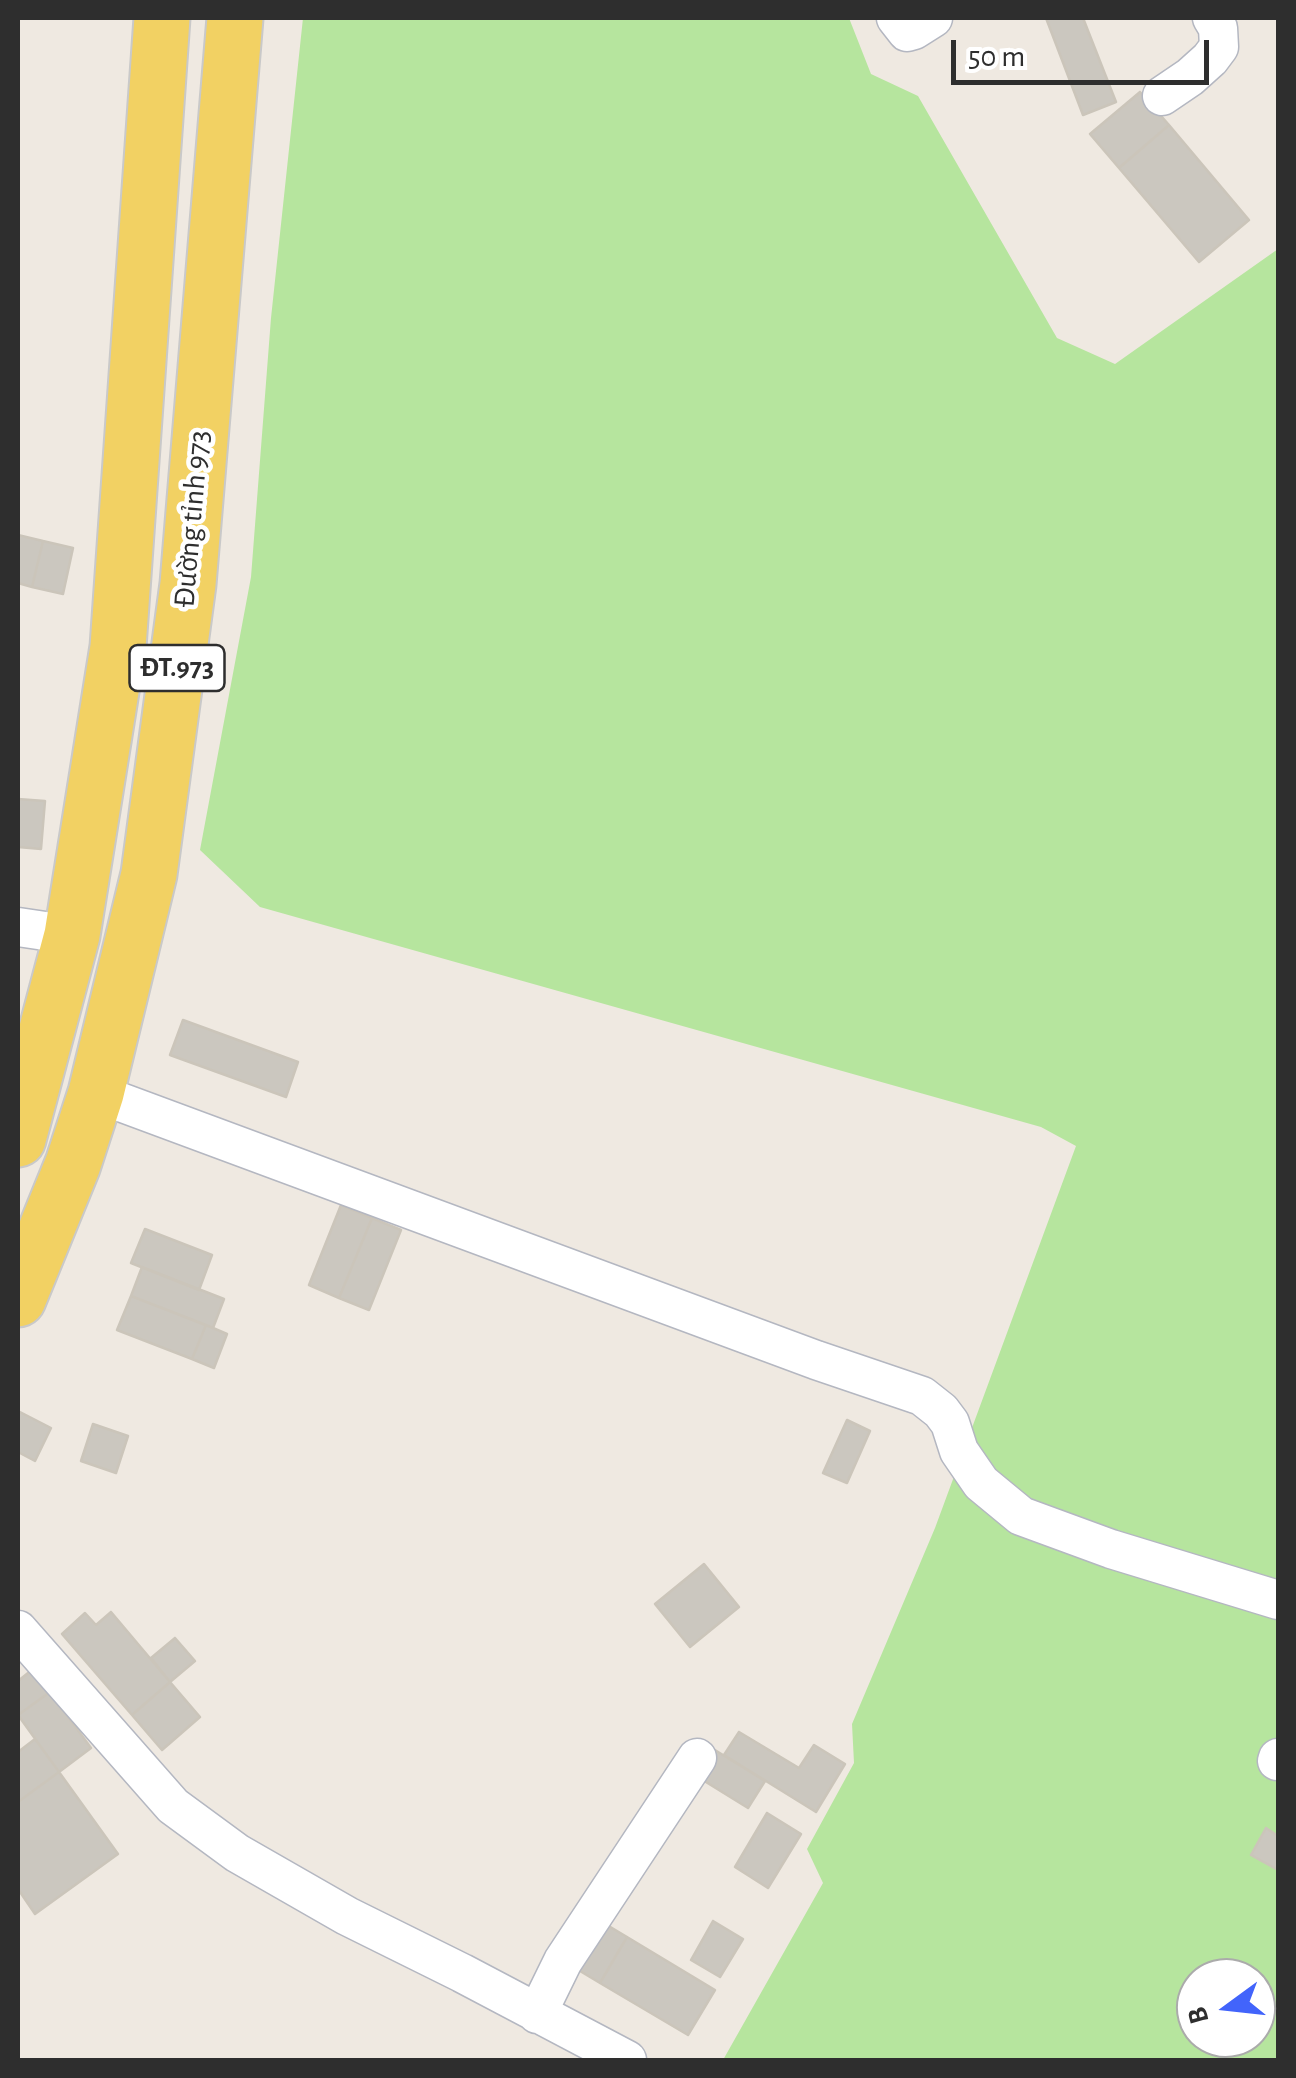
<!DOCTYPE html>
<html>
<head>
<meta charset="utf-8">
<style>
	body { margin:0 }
	#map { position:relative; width:1296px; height:2078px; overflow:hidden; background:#efe9e1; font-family:"Alegreya Sans",sans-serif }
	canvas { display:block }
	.frame { position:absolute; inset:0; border:20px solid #2e2e2e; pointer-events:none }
	.north { position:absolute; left:1176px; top:1958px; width:100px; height:100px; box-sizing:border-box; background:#fff; border:2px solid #ababab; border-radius:50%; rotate:255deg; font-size:28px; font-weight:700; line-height:40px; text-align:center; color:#2e2e2e }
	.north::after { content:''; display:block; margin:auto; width:35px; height:45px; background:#4264fb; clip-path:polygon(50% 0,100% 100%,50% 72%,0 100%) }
	.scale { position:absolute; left:951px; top:40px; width:258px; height:45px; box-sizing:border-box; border:5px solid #2e2e2e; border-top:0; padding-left:12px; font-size:30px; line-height:35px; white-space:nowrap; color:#2e2e2e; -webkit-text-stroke:8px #fff; paint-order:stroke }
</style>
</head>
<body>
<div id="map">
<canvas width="1296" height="2078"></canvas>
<div class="frame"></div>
<div class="north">B</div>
<div class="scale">50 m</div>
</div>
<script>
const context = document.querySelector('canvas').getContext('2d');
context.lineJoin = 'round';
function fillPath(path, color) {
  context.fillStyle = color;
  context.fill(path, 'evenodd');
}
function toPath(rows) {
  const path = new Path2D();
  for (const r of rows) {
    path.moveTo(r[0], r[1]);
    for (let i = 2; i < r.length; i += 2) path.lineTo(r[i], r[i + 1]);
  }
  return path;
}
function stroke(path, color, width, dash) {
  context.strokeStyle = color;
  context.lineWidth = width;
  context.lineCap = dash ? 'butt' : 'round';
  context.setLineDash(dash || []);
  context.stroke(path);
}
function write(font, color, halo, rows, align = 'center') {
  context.font = font + ' "Alegreya Sans",sans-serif';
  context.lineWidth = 9;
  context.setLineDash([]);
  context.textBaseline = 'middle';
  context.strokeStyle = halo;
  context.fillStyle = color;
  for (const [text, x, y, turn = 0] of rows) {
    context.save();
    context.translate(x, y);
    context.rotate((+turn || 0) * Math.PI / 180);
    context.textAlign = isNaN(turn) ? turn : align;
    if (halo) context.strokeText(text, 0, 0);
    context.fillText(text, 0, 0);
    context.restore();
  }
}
const green = toPath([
	[303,18,849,18,871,74,918,96,1057,338,1115,364,1278,249,1278,2060,723,2060,823,1883,807,1849,854,1763,852,1724,935,1528,1076,1146,1041,1127,260,907,200,850,251,577,271,318],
	[1196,1978,1256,1978,1256,2038,1196,2038]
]);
const building = toPath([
	[1046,18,1083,18,1116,102,1083,115,1046,18],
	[1140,92,1169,125,1119,168,1090,134,1140,92],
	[1169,125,1249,220,1199,262,1119,168,1169,125],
	[18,535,43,541,32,587,18,583,18,535],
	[43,541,73,548,63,594,32,587,43,541],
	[18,799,45,801,41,849,18,847,18,799],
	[183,1020,298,1062,286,1097,170,1055,183,1020],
	[341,1205,372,1218,339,1298,309,1285,341,1205],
	[372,1218,401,1230,369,1310,339,1298,372,1218],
	[145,1229,212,1255,199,1290,131,1263,145,1229],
	[142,1267,224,1299,213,1328,131,1296,142,1267],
	[131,1296,206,1325,192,1359,117,1330,131,1296],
	[206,1325,227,1334,214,1368,192,1359,206,1325],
	[18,1411,51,1428,35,1461,18,1452,18,1411],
	[847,1420,870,1431,847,1483,823,1473,847,1420],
	[93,1424,128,1436,116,1473,81,1461,93,1424],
	[704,1564,739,1607,690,1647,655,1604,704,1564],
	[111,1612,170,1682,132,1715,62,1634,85,1613,96,1625,111,1612],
	[175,1638,195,1661,170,1682,151,1658,175,1638],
	[33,1669,50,1692,18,1715,18,1681,33,1669],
	[170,1682,200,1717,162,1750,132,1715,170,1682],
	[50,1692,91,1748,59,1772,18,1715,50,1692],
	[739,1732,799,1768,814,1745,845,1764,816,1812,724,1755,739,1732],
	[35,1739,59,1772,18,1802,18,1752,35,1739],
	[710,1747,765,1781,748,1808,693,1774,710,1747],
	[59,1772,118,1854,35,1914,18,1889,18,1802,59,1772],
	[767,1813,801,1834,768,1888,735,1867,767,1813],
	[1266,1828,1278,1836,1278,1870,1251,1855,1266,1828],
	[597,1919,627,1937,600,1983,570,1965,597,1919],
	[713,1921,743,1939,720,1977,691,1960,713,1921],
	[627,1937,715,1990,688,2035,600,1983,627,1937]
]);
const street = toPath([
	[896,18,907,32,914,30,933,18],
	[1162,96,1190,77,1210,59,1219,47,1218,28,1212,18],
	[18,927,72,935],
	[96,1093,816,1360,922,1396,941,1411,950,1423,959,1451,981,1483,1021,1516,1111,1549,1278,1600],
	[18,1630,173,1806,237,1853,347,1916,462,1973,627,2060],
	[1277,1761,1278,1758],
	[537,2014,563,1961,697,1758]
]);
const primary = toPath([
	[18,1139,72,935,118,647,162,18],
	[18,1299,73,1164,96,1093,149,874,188,584,235,18]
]);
const shields = [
	[177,668,95]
];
const shieldNames = [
	["ĐT.973",177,668]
];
const streetNames = [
	["Đường tỉnh 973",192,519,-85]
];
fillPath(green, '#b6e59e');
fillPath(building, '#cbc7bf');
stroke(building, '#cbc5ba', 2.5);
stroke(street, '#b4b7c1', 41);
stroke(primary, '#c9c9c9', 59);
stroke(street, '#fff', 38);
stroke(primary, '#f2d163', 55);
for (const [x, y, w] of shields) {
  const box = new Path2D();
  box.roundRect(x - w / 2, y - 23, w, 46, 8);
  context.fillStyle = '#fff';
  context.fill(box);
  stroke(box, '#2e2e2e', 2.5);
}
write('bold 28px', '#2e2e2e', null, shieldNames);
write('30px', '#2e2e2e', '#fff', streetNames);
</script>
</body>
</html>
